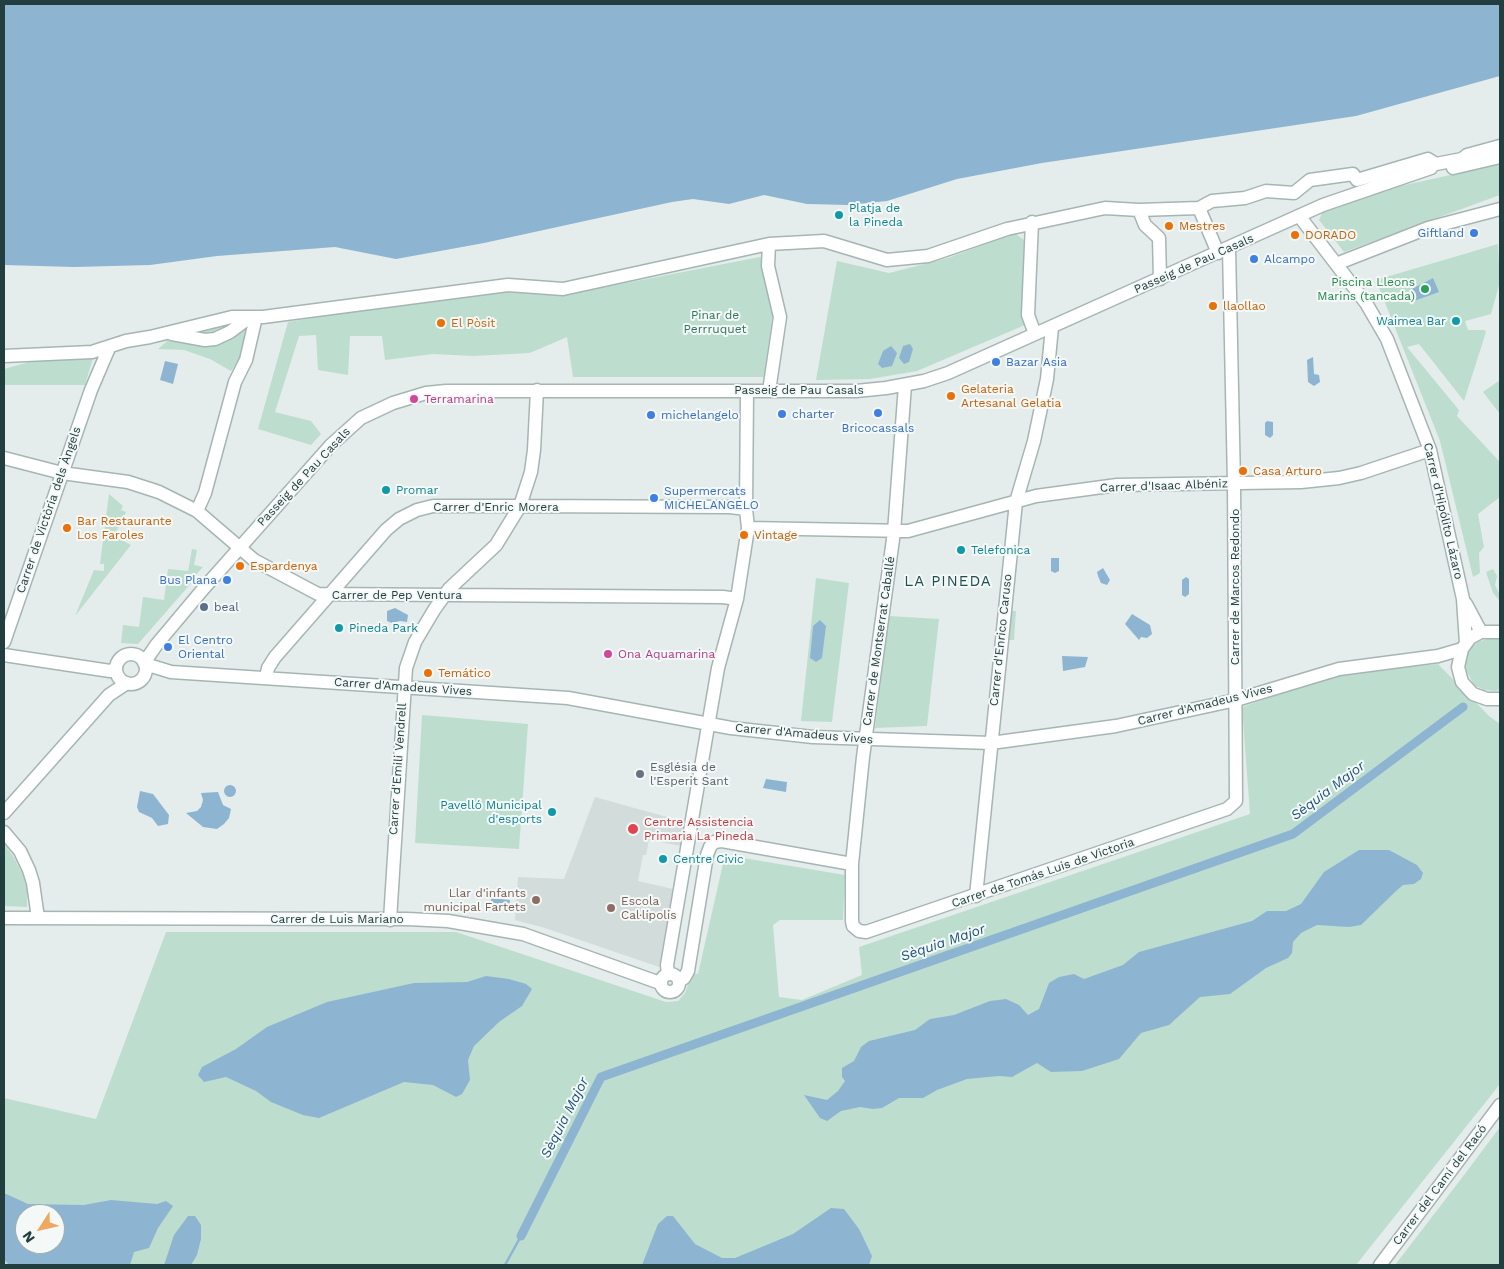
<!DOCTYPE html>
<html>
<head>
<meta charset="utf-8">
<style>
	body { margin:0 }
	#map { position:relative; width:1504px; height:1269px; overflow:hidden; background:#e4edeb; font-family:"Work Sans",sans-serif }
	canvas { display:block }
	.frame { position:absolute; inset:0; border:5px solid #233e3e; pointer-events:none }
	.north { position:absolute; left:15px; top:1204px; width:50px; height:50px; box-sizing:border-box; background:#f4f9f8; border:1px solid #a0aeae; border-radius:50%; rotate:235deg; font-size:14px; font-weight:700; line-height:20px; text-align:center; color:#233e3e }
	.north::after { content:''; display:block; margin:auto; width:18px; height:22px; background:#efa860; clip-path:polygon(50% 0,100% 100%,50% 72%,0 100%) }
</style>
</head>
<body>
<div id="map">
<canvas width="1504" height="1269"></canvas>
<div class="frame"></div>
<div class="north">N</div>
</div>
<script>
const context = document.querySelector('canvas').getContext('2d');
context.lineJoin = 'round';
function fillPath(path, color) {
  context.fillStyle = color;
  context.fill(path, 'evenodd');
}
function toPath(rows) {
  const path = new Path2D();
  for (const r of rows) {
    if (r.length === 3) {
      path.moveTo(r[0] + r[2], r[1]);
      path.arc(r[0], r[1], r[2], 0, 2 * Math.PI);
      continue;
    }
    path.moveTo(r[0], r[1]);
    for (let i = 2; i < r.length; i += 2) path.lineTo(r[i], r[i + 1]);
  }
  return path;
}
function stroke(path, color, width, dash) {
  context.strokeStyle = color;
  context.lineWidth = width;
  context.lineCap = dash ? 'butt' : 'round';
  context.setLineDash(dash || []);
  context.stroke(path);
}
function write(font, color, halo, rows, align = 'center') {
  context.font = font + ' "Work Sans",sans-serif';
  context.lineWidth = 4;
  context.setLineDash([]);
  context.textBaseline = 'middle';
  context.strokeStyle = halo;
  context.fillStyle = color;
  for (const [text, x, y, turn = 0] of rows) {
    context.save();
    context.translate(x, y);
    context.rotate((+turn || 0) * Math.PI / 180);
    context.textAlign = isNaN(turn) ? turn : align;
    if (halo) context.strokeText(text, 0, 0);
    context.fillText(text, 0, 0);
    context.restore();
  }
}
const built = toPath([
	[595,797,685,822,681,846,649,840,646,855,643,855,638,881,673,889,659,967,545,928,515,920,518,877,564,879]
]);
const green = toPath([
	[1500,164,1500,195,1344,252,1319,220,1322,213,1387,189],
	[1015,233,1026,242,1025,325,917,371,870,379,816,380,837,261,889,273,948,258],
	[1498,244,1500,282,1491,314,1465,321,1468,330,1484,330,1486,332,1464,401,1419,344,1407,347,1459,410,1457,416,1500,462,1500,497,1478,514,1484,547,1479,553,1480,573,1473,577,1440,441,1376,280],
	[765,256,773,311,764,377,573,377,567,337,530,353,473,356,433,354,385,360,382,336,350,336,348,375,318,370,316,335,299,336,275,412,311,421,321,434,311,445,258,429,288,322,475,291,514,291,564,295],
	[223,321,253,323,244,353,231,371,210,359,184,350,158,349,174,335],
	[93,358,85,385,4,385,4,369,40,359],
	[1500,380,1500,414,1483,392],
	[109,494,123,506,121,510,126,512,114,536,131,545,75,616,94,570,104,571,104,564,100,564],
	[192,549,197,550,194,565,203,567,193,578,193,581,138,644,121,643,123,625,139,627,143,597,164,600,168,569,188,571],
	[1493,569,1497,576,1495,585,1500,595,1500,601,1493,593,1486,572],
	[816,578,849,583,832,722,801,721],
	[1011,611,1016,611,1014,640,1008,640],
	[889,616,939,619,927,726,875,728],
	[1490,638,1500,639,1500,690,1494,691,1484,690,1474,685,1465,668,1467,654,1472,647,1478,642],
	[1438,664,1489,716,1500,724,1500,1084,1356,1265,4,1265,4,1098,96,1119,166,932,456,932,666,1002,678,1001,685,993,692,973,698,974,725,855,845,875,843,920,780,920,773,925,779,997,802,1000,862,975,859,947,1250,814,1242,707,1339,674],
	[25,1214,55,1214,55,1244,25,1244],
	[422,715,528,724,519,849,415,843],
	[4,844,13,856,23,875,27,889,27,907,4,906],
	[1500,1127,1500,1265,1395,1265,1461,1179]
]);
const water = toPath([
	[4,4,1500,4,1500,76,1356,116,1042,163,957,179,887,201,848,205,807,204,764,195,729,204,693,199,672,202,484,243,396,259,335,247,217,256,150,265,74,267,4,265],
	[1433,278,1439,292,1414,301,1410,290],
	[910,344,913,349,909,362,904,364,899,358,903,346],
	[891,346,897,353,892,366,882,368,878,364,883,351],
	[1313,357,1314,374,1319,375,1320,382,1314,386,1308,382,1307,360],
	[165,361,178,364,173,384,160,380],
	[1267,421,1273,422,1273,435,1270,438,1265,435,1265,423],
	[1051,558,1059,558,1059,571,1055,573,1051,571],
	[1103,568,1110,580,1107,585,1101,583,1098,576,1097,572],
	[1186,577,1189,579,1189,594,1185,597,1182,595,1182,580],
	[395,608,408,615,407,622,400,621,392,623,387,621,387,611],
	[1132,614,1150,625,1152,634,1147,638,1141,637,1139,640,1125,624],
	[820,620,826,626,822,658,816,662,810,658,813,626],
	[1062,656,1088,657,1085,667,1063,671],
	[766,779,787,782,786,792,763,788],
	[230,791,6],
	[140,791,153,794,169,815,168,824,158,826,152,818,139,812,137,807],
	[218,792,223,805,231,809,229,818,224,824,217,829,203,827,186,813,197,811,201,807,203,800,201,793],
	[1359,850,1389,850,1417,865,1423,873,1421,879,1414,884,1403,885,1395,892,1361,925,1349,927,1317,925,1301,933,1293,942,1292,953,1288,958,1266,968,1230,994,1200,997,1169,1025,1141,1033,1119,1059,1082,1071,1051,1072,1037,1063,1012,1077,999,1076,967,1079,937,1090,923,1098,899,1098,882,1108,873,1109,860,1107,841,1111,827,1121,820,1118,804,1095,827,1100,838,1091,845,1081,842,1077,842,1068,854,1061,861,1047,869,1041,915,1030,930,1019,954,1015,990,1001,1006,999,1019,1005,1028,1015,1039,1009,1049,983,1059,977,1074,974,1084,979,1123,965,1139,952,1252,921,1267,911,1286,911,1301,904,1324,872],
	[491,898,510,900,509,908,491,906],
	[486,976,509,979,526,984,532,989,522,1006,499,1022,474,1046,468,1060,470,1080,462,1094,456,1097,433,1085,404,1082,319,1118,303,1115,271,1102,256,1091,226,1077,204,1082,198,1075,202,1067,236,1049,267,1027,327,1002,414,983,467,982],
	[4,1193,28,1204,84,1205,111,1200,157,1204,166,1201,173,1206,158,1228,149,1248,134,1252,130,1265,9,1265,4,1259],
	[25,1214,55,1214,55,1244,25,1244],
	[831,1208,844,1209,859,1229,872,1256,869,1265,642,1265,658,1224,667,1216,673,1216,695,1244,722,1258,735,1258,793,1234],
	[188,1216,195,1216,201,1225,201,1239,197,1255,191,1265,164,1265,174,1235]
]);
const stream = toPath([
	[505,1265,521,1236]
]);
const canal = toPath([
	[521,1236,601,1077,1293,834,1463,707]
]);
const minor = toPath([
	[1453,168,1500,157],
	[1199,208,1218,253],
	[1139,210,1145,225,1159,238,1160,279],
	[1300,217,1366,303,1387,339,1430,450,1463,599,1466,643],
	[1032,222,1028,315,1035,334],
	[1336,264,1428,228,1500,209],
	[172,334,205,340,215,339,230,332,250,317],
	[4,356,92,352,126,341,150,337,232,317,263,317,508,285,563,289,769,244,824,241,887,260,928,256,1007,229,1105,208,1139,210,1199,208,1212,201,1245,198,1266,191,1294,193,1310,180,1353,174,1357,180,1428,159,1436,164,1462,159,1467,155,1500,146],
	[905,385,894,532,863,757,852,864,852,921,853,926,859,931,866,932,1227,809,1236,801,1234,483,1229,248],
	[769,391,780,317,768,266,769,244],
	[4,458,62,473,128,482,159,492,197,511,254,560,318,594,723,597,737,599],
	[197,511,205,493,235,382,246,360,256,317],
	[748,528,908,531,1036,496,1117,485,1301,482,1339,478,1361,473,1430,450],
	[1466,604,1481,632],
	[1500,632,1481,632,1470,638,1462,649,1458,667,1462,682,1473,694,1487,699,1500,699],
	[4,642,91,390,109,348],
	[131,669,15],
	[4,655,110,671,116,669],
	[144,663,157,644,204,588,331,445,361,418,393,403,426,393,446,391,856,391,886,388,924,381,948,373,1323,205,1431,168],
	[145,664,171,672,568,698,731,728,813,737,991,743,1116,726,1236,700,1339,669,1438,656,1462,649],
	[266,678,268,668,275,657,386,530,399,519,417,510,433,506,520,506,730,507,746,509],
	[4,813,109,695,127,683],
	[4,832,20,851,29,870,33,883,38,918],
	[976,896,1016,502,1034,441,1047,379,1052,327],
	[4,918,407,919,448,921,523,934,660,983],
	[390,920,406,668,415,642,434,610,449,589,496,545,520,506,531,472,534,450,537,390],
	[670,983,9],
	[668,974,667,965,718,668,737,599,748,528,746,509,747,391],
	[679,981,684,978,688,971,707,855,710,847,714,842,722,841,852,864],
	[1380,1265,1500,1105]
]);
const markers = [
	[839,215,5,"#0f9aa8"],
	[1169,226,5,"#e8710a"],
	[1474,233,5,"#3f7fe0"],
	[1295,235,5,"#e8710a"],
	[1254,259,5,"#3f7fe0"],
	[1425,289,5,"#2e9e5b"],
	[1213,306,5,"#e8710a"],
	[1456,321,5,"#0f9aa8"],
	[441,323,5,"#e8710a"],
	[996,362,5,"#3f7fe0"],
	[951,396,5,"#e8710a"],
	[414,399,5,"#d1479c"],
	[878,413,5,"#3f7fe0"],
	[782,414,5,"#3f7fe0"],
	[651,415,5,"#3f7fe0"],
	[1243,471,5,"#e8710a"],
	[386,490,5,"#0f9aa8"],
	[654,498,5,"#3f7fe0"],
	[67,528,5,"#e8710a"],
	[744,535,5,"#e8710a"],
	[961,550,5,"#0f9aa8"],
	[240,566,5,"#e8710a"],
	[227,580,5,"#3f7fe0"],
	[204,607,5,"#5c6f8a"],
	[339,628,5,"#0f9aa8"],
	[168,647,5,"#3f7fe0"],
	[608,654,5,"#d1479c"],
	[428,673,5,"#e8710a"],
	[640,774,5,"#6b7280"],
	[552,812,5,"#0f9aa8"],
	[633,829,6,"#e0444e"],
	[663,859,5,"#0f9aa8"],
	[536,900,5,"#8d6e63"],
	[611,908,5,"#8d6e63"]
];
const cultureNames = [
	["Platja de",849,208],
	["la Pineda",849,222],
	["Waimea Bar",1446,321,"right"],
	["Promar",396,490],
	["Telefonica",971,550],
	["Pineda Park",349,628],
	["Pavelló Municipal",542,805,"right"],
	["d'esports",542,819,"right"],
	["Centre Civic",673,859]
];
const foodNames = [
	["Mestres",1179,226],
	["DORADO",1305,235],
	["llaollao",1223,306],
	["El Pòsit",451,323],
	["Gelateria",961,389],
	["Artesanal Gelatia",961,403],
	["Casa Arturo",1253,471],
	["Bar Restaurante",77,521],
	["Los Faroles",77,535],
	["Vintage",754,535],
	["Espardenya",250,566],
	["Temático",438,673]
];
const shopNames = [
	["Giftland",1464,233,"right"],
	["Alcampo",1264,259],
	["Bazar Asia",1006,362],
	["charter",792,414],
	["michelangelo",661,415],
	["Bricocassals",878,428,"center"],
	["Supermercats",664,491],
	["MICHELANGELO",664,505],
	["Bus Plana",217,580,"right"],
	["El Centro",178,640],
	["Oriental",178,654]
];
const streetNames = [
	["Passeig de Pau Casals",1194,264,-24],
	["Passeig de Pau Casals",799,390],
	["Passeig de Pau Casals",304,477,-47],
	["Carrer d'Isaac Albéniz",1164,486,-2],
	["Carrer d'Enric Morera",496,507],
	["Carrer de Victòria dels Àngels",49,510,-71],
	["Carrer d'Hipólito Lázaro",1443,511,77],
	["Carrer de Marcos Redondo",1235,587,-90],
	["Carrer de Pep Ventura",397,595],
	["Carrer d'Enrico Caruso",1001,640,-84],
	["Carrer de Montserrat Caballé",879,641,-82],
	["Carrer d'Amadeus Vives",403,687,4],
	["Carrer d'Amadeus Vives",1205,705,-14],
	["Carrer d'Amadeus Vives",804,734,5],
	["Carrer d'Emili Vendrell",398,769,-86],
	["Carrer de Tomás Luis de Victoria",1043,873,-19],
	["Carrer de Luis Mariano",337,919],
	["Carrer del Camí del Racó",1440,1185,-53]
];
const leisureNames = [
	["Piscina Lleons",1415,282],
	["Marins (tancada)",1415,296]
];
const parkNames = [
	["Pinar de",715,315],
	["Perrruquet",715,329]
];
const hotelNames = [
	["Terramarina",424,399],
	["Ona Aquamarina",618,654]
];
const serviceNames = [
	["beal",214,607]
];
const worshipNames = [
	["Església de",650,767],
	["l'Esperit Sant",650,781]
];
const healthNames = [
	["Centre Assistencia",644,822],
	["Primaria La Pineda",644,836]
];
const educationNames = [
	["Llar d'infants",526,893],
	["municipal Fartets",526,907],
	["Escola",621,901,"left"],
	["Cal·lípolis",621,915,"left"]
];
const waterNames = [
	["Sèquia Major",1328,791,-37],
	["Sèquia Major",943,943,-19],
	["Sèquia Major",565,1118,-63]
];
const quarterNames = [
	["LA PINEDA",948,582]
];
fillPath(built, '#d2dddb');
fillPath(green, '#bddece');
fillPath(water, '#8db5d1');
stroke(stream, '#8db5d1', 2.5);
stroke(canal, '#8db5d1', 9);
stroke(minor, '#a6b5b4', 15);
stroke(minor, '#fff', 12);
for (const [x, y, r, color] of markers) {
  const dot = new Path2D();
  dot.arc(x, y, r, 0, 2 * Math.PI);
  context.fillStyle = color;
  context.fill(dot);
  stroke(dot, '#f4f9f8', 2);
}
write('12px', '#0d838f', '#f4f9f8', cultureNames, 'left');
write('12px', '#c56008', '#f4f9f8', foodNames, 'left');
write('12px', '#366cbe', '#f4f9f8', shopNames, 'left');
write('12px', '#233e3e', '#f4f9f8', streetNames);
write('12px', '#27864d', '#f4f9f8', leisureNames, 'right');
write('12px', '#2e755c', '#f4f9f8', parkNames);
write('12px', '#b23c85', '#f4f9f8', hotelNames, 'left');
write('12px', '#4e5e75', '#f4f9f8', serviceNames, 'left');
write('12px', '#5b616d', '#f4f9f8', worshipNames, 'left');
write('12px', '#be3a42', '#f4f9f8', healthNames, 'left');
write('12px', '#785e54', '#f4f9f8', educationNames, 'right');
write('italic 14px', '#1e537a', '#f4f9f8', waterNames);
context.letterSpacing = '1px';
write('15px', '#1f5050', '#f4f9f8', quarterNames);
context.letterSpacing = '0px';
</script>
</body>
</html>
